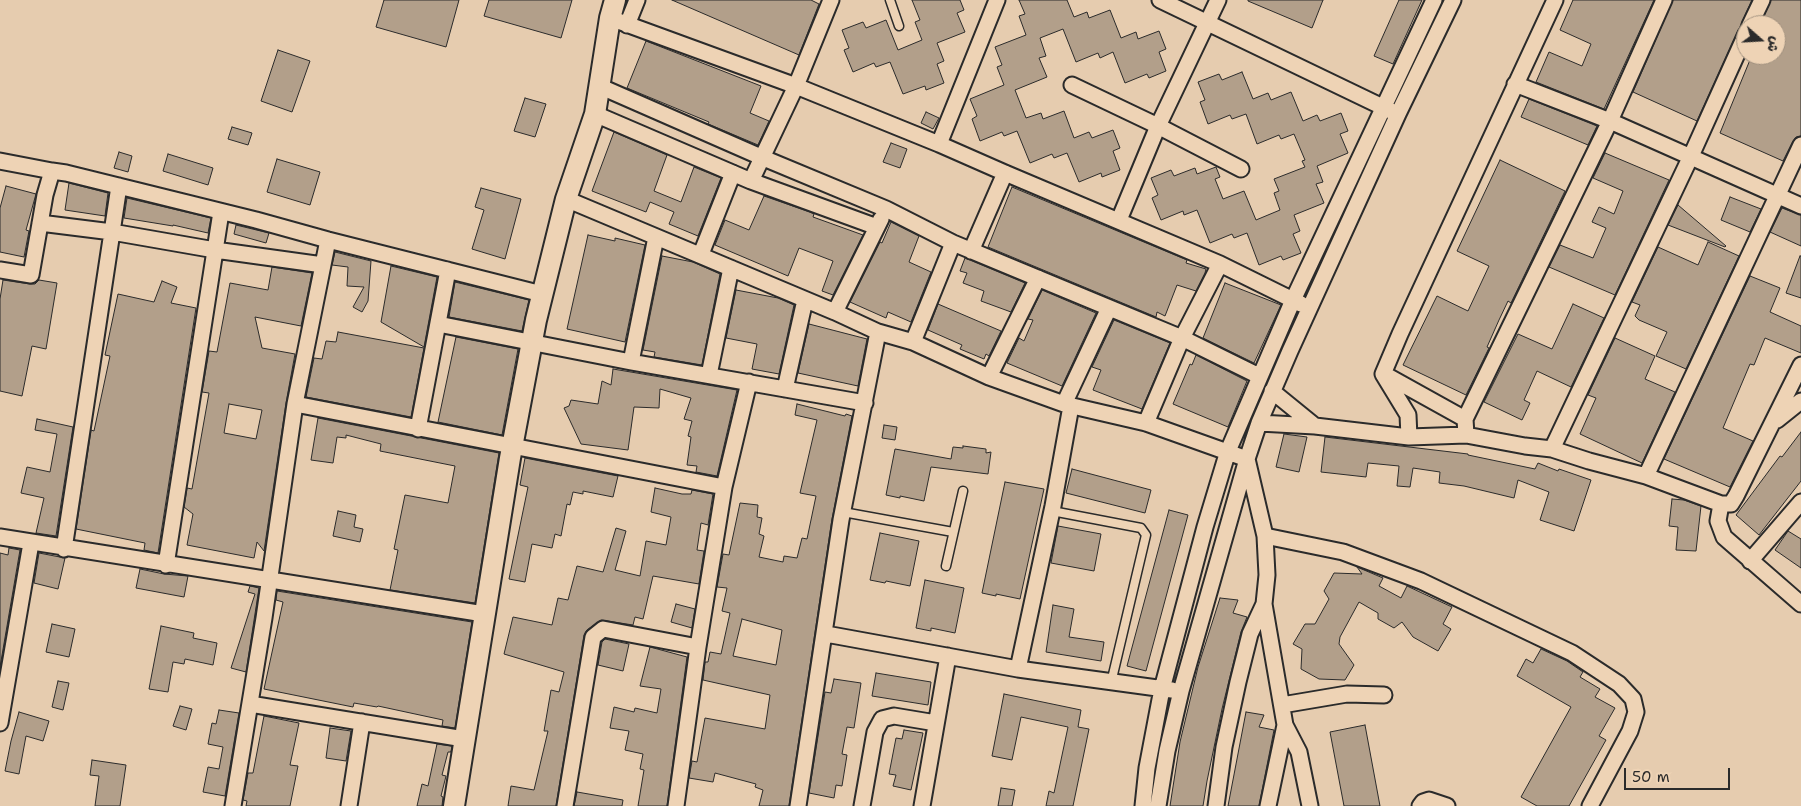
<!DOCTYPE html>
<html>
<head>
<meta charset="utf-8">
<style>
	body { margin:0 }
	#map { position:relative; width:1801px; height:806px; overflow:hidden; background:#e6ccaf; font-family:"Shantell Sans","Playpen Sans Arabic",sans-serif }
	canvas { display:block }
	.north { position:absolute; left:1736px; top:15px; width:50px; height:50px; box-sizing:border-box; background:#eed3b5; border:1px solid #a0907e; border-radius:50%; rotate:109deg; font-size:14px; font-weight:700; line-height:20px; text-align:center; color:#2b2b2b }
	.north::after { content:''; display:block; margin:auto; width:18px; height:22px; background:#2b2b2b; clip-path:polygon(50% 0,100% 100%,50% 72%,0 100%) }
	.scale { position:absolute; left:1624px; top:768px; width:106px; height:22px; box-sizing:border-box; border:2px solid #2b2b2b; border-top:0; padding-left:6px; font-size:15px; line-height:18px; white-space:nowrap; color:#2b2b2b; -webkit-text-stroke:4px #eed3b5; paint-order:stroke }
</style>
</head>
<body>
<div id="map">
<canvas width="1801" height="806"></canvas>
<div class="north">ش</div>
<div class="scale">50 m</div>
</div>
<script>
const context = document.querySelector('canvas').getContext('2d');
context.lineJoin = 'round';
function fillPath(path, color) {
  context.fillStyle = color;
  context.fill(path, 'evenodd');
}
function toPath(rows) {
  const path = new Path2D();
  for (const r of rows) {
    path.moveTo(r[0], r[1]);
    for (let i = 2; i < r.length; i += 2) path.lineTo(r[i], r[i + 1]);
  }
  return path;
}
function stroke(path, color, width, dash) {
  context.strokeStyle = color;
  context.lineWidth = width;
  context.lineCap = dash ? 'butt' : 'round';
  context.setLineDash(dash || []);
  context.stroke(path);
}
const building = toPath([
	[384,0,459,0,446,47,376,27,384,0],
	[489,0,572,0,561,38,484,16,489,0],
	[672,0,811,0,819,4,799,55,672,0],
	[912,0,960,0,964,10,957,13,965,32,937,43,944,61,937,64,944,83,926,90,925,86,903,94,890,62,876,67,874,63,853,72,844,50,849,48,842,30,863,22,866,28,886,20,898,50,922,40,915,22,920,20,912,0],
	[1019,0,1067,0,1074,17,1087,12,1089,18,1110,10,1121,38,1136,32,1138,39,1159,31,1166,49,1159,52,1166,71,1149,78,1147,74,1125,83,1113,52,1100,58,1098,53,1076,62,1063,29,1040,38,1046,56,1039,58,1047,77,1015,90,1026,118,1041,113,1043,119,1064,111,1074,138,1089,132,1092,138,1113,130,1120,148,1113,151,1120,170,1102,177,1101,173,1079,182,1067,153,1054,158,1052,154,1030,163,1017,131,1004,136,1002,132,980,141,972,119,977,116,970,99,1004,85,997,67,1002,65,995,47,1026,35,1019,16,1025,14,1019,0],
	[1323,0,1312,28,1248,1,1248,0,1323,0],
	[1399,0,1422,0,1393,64,1374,56,1399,0],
	[1573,0,1654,0,1604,109,1536,82,1549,52,1582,66,1591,44,1560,30,1573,0],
	[1673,0,1752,0,1697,121,1633,92,1673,0],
	[1771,0,1801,0,1801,136,1796,137,1793,141,1783,161,1720,133,1752,55,1776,55,1776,25,1760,25,1771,0],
	[646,41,761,86,750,113,769,121,758,145,708,124,709,122,627,88,646,41],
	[278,50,310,61,292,112,261,101,278,50],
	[1242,72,1253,99,1268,93,1271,100,1291,92,1303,121,1317,115,1320,121,1341,113,1348,131,1340,134,1348,153,1317,166,1323,182,1316,184,1324,203,1294,215,1300,231,1293,234,1301,253,1283,260,1281,256,1259,265,1247,233,1234,238,1232,234,1210,243,1197,210,1184,215,1183,211,1161,220,1152,198,1158,195,1151,178,1171,170,1174,176,1195,168,1197,174,1216,167,1220,177,1215,179,1223,199,1244,191,1256,220,1280,210,1274,193,1279,191,1274,179,1305,167,1302,161,1305,160,1294,134,1281,139,1279,135,1257,144,1246,114,1232,119,1230,115,1208,124,1200,102,1205,100,1198,82,1219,74,1222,80,1242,72],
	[525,98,546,104,535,137,514,131,525,98],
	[1529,99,1597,126,1588,145,1521,117,1529,99],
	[926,112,939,118,933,129,921,123,926,112],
	[232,127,252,133,248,145,228,139,232,127],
	[614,132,667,155,654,191,681,202,694,167,721,178,698,236,669,224,674,212,650,202,646,212,592,191,614,132],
	[891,143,907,149,900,168,883,162,891,143],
	[119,152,132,156,128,172,114,168,119,152],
	[1605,153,1669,180,1615,295,1549,267,1560,245,1593,258,1606,228,1592,222,1599,207,1614,214,1623,191,1593,178,1605,153],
	[168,154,213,168,208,185,163,171,168,154],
	[277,159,320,172,310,205,267,192,277,159],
	[1500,160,1565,191,1511,303,1508,301,1499,320,1487,347,1489,348,1466,395,1403,365,1437,296,1468,311,1489,266,1457,251,1500,160],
	[69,183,108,193,105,216,65,210,69,183],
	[6,186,36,194,26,230,29,231,24,257,0,252,0,208,6,186],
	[1012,187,1187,260,1186,263,1206,269,1205,273,1196,291,1177,285,1165,316,1157,312,1156,317,988,247,1012,187],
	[481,188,521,199,505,259,472,249,484,210,475,207,481,188],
	[764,196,810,212,814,214,813,217,863,235,833,295,822,291,833,261,799,248,788,276,715,245,725,220,749,230,764,196],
	[1730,197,1761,209,1750,232,1721,220,1730,197],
	[127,198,211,218,208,233,173,225,173,226,124,218,127,198],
	[1678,205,1726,246,1725,247,1668,225,1678,205],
	[1782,208,1801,215,1801,246,1770,232,1782,208],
	[891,222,919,236,909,262,931,272,911,322,888,312,886,318,850,302,880,242,882,243,891,222],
	[236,225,269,233,266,243,234,234,236,225],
	[588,235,615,241,615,238,645,245,625,342,567,329,588,235],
	[1708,242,1739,256,1686,369,1656,356,1667,332,1639,320,1635,316,1640,305,1632,302,1658,247,1698,265,1708,242],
	[335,252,371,261,368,301,362,312,353,307,364,287,347,286,348,267,332,265,335,252],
	[662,256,693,262,720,274,702,365,654,357,655,352,643,350,662,256],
	[1800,256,1801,256,1801,298,1786,293,1800,256],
	[965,258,1025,283,1011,312,981,301,984,291,963,283,967,273,960,271,965,258],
	[391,266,437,277,424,347,381,322,391,266],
	[272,267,312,273,301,326,255,317,262,348,295,354,286,403,264,551,257,542,254,558,187,545,193,514,184,507,187,488,192,489,209,393,202,392,209,351,217,352,230,283,268,290,272,267],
	[229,404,262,410,256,439,224,433,229,404],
	[1750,276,1780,288,1770,312,1801,326,1801,353,1765,338,1754,365,1750,364,1723,428,1753,441,1730,487,1664,459,1750,276],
	[3,280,30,284,35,284,39,280,57,283,46,349,32,346,22,396,0,391,0,299,3,280],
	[162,281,177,287,171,303,196,308,158,553,144,550,145,543,76,529,91,430,94,431,110,356,105,355,118,294,154,302,162,281],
	[455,282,529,300,522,331,449,317,455,282],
	[1225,283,1281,305,1254,363,1203,338,1225,283],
	[736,290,778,298,794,305,779,374,752,369,757,344,726,338,736,290],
	[1042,290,1096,313,1062,386,1007,363,1019,338,1024,341,1033,320,1028,319,1042,290],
	[938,304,1001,331,989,356,986,354,984,359,960,349,962,345,928,330,938,304],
	[1573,304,1604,318,1571,387,1537,371,1524,400,1530,403,1522,420,1484,402,1518,334,1552,349,1573,304],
	[1114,320,1170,343,1142,409,1093,390,1101,370,1092,367,1114,320],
	[809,324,867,339,858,386,798,373,809,324],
	[338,332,424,348,411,417,306,397,314,358,322,359,326,341,336,342,338,332],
	[456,337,518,349,502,435,438,422,456,337],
	[1615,338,1655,356,1645,379,1675,392,1642,463,1580,434,1596,398,1588,395,1615,338],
	[1196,355,1247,381,1228,427,1173,404,1190,364,1192,365,1196,355],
	[613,369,737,390,717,476,696,472,697,466,687,465,691,437,688,436,692,421,684,419,691,398,660,389,659,408,634,407,628,450,581,444,564,408,569,406,571,400,598,404,602,381,611,385,613,369],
	[797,404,845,416,846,414,852,416,832,519,789,806,759,806,763,790,755,787,756,784,715,773,713,782,689,778,692,761,697,762,705,718,765,729,770,695,703,680,705,662,708,662,710,652,721,654,730,613,722,611,727,588,717,587,723,554,729,555,740,503,758,505,757,517,762,518,759,534,764,536,759,557,783,562,784,556,797,558,802,538,807,539,816,496,800,493,817,420,795,415,797,404],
	[742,619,782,630,776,665,733,656,742,619],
	[318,418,499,453,475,603,390,590,398,550,394,549,405,495,448,503,455,466,380,451,381,444,346,435,346,438,337,437,333,463,311,460,318,418],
	[37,419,73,427,56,536,36,533,44,498,21,493,27,467,50,472,57,434,35,430,37,419],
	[884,425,897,427,895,440,882,438,884,425],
	[1801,432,1801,481,1759,535,1736,515,1780,456,1782,457,1801,432],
	[1284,434,1307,437,1299,472,1276,467,1284,434],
	[1325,437,1468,454,1468,455,1535,469,1538,463,1558,471,1559,469,1591,480,1574,531,1540,520,1549,492,1518,480,1514,498,1464,486,1439,483,1440,472,1413,468,1410,487,1397,486,1399,466,1368,463,1366,477,1321,472,1325,437],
	[963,446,986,449,986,453,991,452,988,474,931,467,924,501,900,496,900,498,886,495,895,449,951,459,953,447,963,448,963,446],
	[525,458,618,476,613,497,583,491,583,494,573,492,570,505,567,504,561,536,555,534,552,548,532,544,525,582,509,579,528,487,520,485,525,458],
	[1072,469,1151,490,1145,513,1066,493,1072,469],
	[1005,482,1044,489,1020,599,996,594,996,596,982,593,1005,482],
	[655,488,682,494,691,494,692,490,713,494,708,525,701,523,697,550,704,551,699,584,653,576,643,619,635,617,633,625,601,620,587,630,584,635,556,806,508,806,511,786,534,790,548,731,544,731,551,690,559,692,564,672,504,654,513,617,552,625,558,598,568,600,577,566,603,572,616,528,626,531,615,570,640,576,646,541,666,545,671,517,651,512,655,488],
	[1672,499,1684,500,1701,506,1696,551,1676,550,1678,527,1669,526,1672,499],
	[1169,510,1188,515,1146,671,1127,666,1169,510],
	[338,511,356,515,354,527,363,529,360,542,333,536,338,511],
	[1058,526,1101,534,1094,571,1051,563,1058,526],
	[1788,531,1801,539,1801,568,1775,550,1788,531],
	[880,533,919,541,910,586,886,581,885,583,870,580,880,533],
	[9,548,20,550,0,667,0,553,8,555,9,548],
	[39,553,65,558,58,589,34,583,39,553],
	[1357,567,1383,578,1379,586,1401,598,1407,586,1452,607,1443,624,1451,629,1438,651,1413,637,1402,622,1394,628,1378,619,1378,613,1359,602,1340,637,1339,644,1354,665,1345,680,1319,679,1301,669,1302,649,1293,644,1305,624,1315,624,1329,599,1324,591,1334,573,1362,574,1357,567],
	[140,569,164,574,188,576,184,597,136,588,140,569],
	[925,580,964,588,955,633,931,628,931,631,916,628,925,580],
	[250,586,259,588,246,672,231,668,255,594,248,592,250,586],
	[277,591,472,622,455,728,442,726,443,720,378,706,377,707,354,703,353,707,264,689,283,602,276,600,277,591],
	[1220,598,1238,600,1233,613,1247,617,1241,632,1222,709,1207,781,1203,806,1170,806,1180,742,1198,667,1220,598],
	[676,604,695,609,692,628,671,622,676,604],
	[1053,605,1074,609,1069,637,1104,642,1101,661,1046,652,1053,605],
	[52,624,75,629,69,657,46,652,52,624],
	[161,626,194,633,193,638,217,643,213,665,185,659,184,664,173,662,168,692,149,689,161,626],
	[605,639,629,644,623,671,598,665,602,642,605,639],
	[650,647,687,657,667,806,638,806,644,770,640,769,643,754,625,750,629,731,610,728,614,707,634,712,635,708,657,713,661,689,640,686,650,647],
	[1541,649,1567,661,1583,672,1580,677,1600,689,1595,697,1615,708,1599,736,1606,740,1569,806,1537,806,1521,797,1571,707,1517,676,1526,659,1533,663,1541,649],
	[876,673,931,682,928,705,872,696,876,673],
	[834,679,861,683,854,728,847,727,842,754,847,755,842,786,836,785,834,798,809,793,825,692,831,693,834,679],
	[58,681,69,683,63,710,52,707,58,681],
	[1004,694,1081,710,1078,727,1089,729,1073,806,1046,806,1049,791,1054,793,1068,727,1021,717,1012,760,992,756,1004,694],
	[180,706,192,709,186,730,173,726,180,706],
	[219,710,239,713,225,796,203,792,208,767,219,769,223,747,208,744,212,723,216,724,219,710],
	[19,712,49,721,43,741,26,736,19,774,5,771,11,741,19,712],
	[1246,712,1264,715,1259,727,1274,730,1259,806,1228,806,1246,712],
	[264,716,299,723,290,765,298,766,290,806,246,806,247,801,243,800,248,773,253,773,264,716],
	[1365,725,1380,806,1344,806,1330,732,1365,725],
	[330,728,351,731,346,761,326,758,330,728],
	[904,730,923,733,911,790,893,786,896,775,889,774,896,738,902,739,904,730],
	[437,744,452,746,451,752,448,752,442,775,446,776,441,796,443,797,442,806,417,806,422,784,428,786,437,744],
	[92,760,126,765,120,806,95,806,99,776,90,775,92,760],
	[1001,788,1015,790,1012,806,998,806,1001,788],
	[577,792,623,800,622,806,574,806,577,792]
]);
const service = toPath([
	[890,0,899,26],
	[1052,511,1141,528,1146,535,1111,683],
	[843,512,953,532],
	[946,566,963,491]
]);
const minor = toPath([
	[1160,0,1393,112],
	[610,18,796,86,939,144,1005,173,1220,264,1301,304],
	[627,25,637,0],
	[1750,25,1762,0],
	[1515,84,1610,121,1801,206],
	[1072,85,1158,126,1241,169],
	[599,86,761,157,886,209,953,243,1182,338,1259,376],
	[595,114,751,181,877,227],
	[939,144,997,0],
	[0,161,52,171],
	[751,181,796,86,831,0],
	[566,199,835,312,878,332,913,342,989,377,1064,404,1146,423,1247,459,1265,536,1267,575,1264,604,1285,725,1268,806],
	[1119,220,1158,126,1218,0],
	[40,223,112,232,215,250,323,265],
	[971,251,1005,173],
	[701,254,733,173],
	[0,270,31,275,45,195,52,171,66,173,256,220,328,240,542,294],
	[835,312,881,219],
	[438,324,631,362,865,403],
	[913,342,953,243],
	[631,362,656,237],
	[1384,374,1465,419],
	[709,375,731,268],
	[989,377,1038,278],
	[785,389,805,300],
	[1272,391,1315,426],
	[295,404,724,487],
	[1064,404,1109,308],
	[1777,420,1801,401],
	[1146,423,1182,338,1220,264],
	[1259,423,1315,426,1409,437,1466,435,1525,446,1552,449,1589,461,1646,476,1721,504,1731,504,1736,496,1801,365],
	[418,429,448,270],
	[1466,435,1465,419,1610,121,1664,0],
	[1409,437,1408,415,1383,374,1400,334,1555,0],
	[1552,449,1691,156,1746,34],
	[1646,476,1801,145],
	[1721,504,1718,521,1724,537,1801,604],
	[1265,536,1343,552,1421,581,1572,653,1619,684,1633,699,1636,712,1630,731,1590,806],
	[0,537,484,614],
	[64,549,119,186],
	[1750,561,1801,502],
	[166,565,221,212],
	[826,634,1018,669,1172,690],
	[1018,669,1053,506,1071,406],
	[250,704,464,739],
	[1282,705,1347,694,1384,695],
	[0,723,31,543],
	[1285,725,1299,752,1310,806],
	[233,806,264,618,295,404,328,240],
	[349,806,362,722],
	[565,806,593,637,603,629,698,647],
	[676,806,698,647,724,487,749,382],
	[798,806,841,520,878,332],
	[862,806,875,732,882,719,894,716,936,723],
	[922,806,948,656],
	[1143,806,1147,768,1162,689,1205,527,1228,451,1293,300,1434,0],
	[1158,806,1167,751,1181,691,1247,459,1259,423,1290,351,1398,114,1453,0],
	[1216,806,1224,747,1238,682,1250,634,1264,604],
	[1420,806,1423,802,1429,800,1447,806]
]);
const secondary = toPath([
	[454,806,510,458,536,320,566,199,595,114,610,18,615,0]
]);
fillPath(building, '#b29f8a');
stroke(building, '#2b2b2b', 1);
stroke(service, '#2b2b2b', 11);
stroke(minor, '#2b2b2b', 19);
stroke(secondary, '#2b2b2b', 24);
stroke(service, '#eed3b5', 8);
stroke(minor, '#eed3b5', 15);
stroke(secondary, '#eed3b5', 20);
</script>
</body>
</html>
